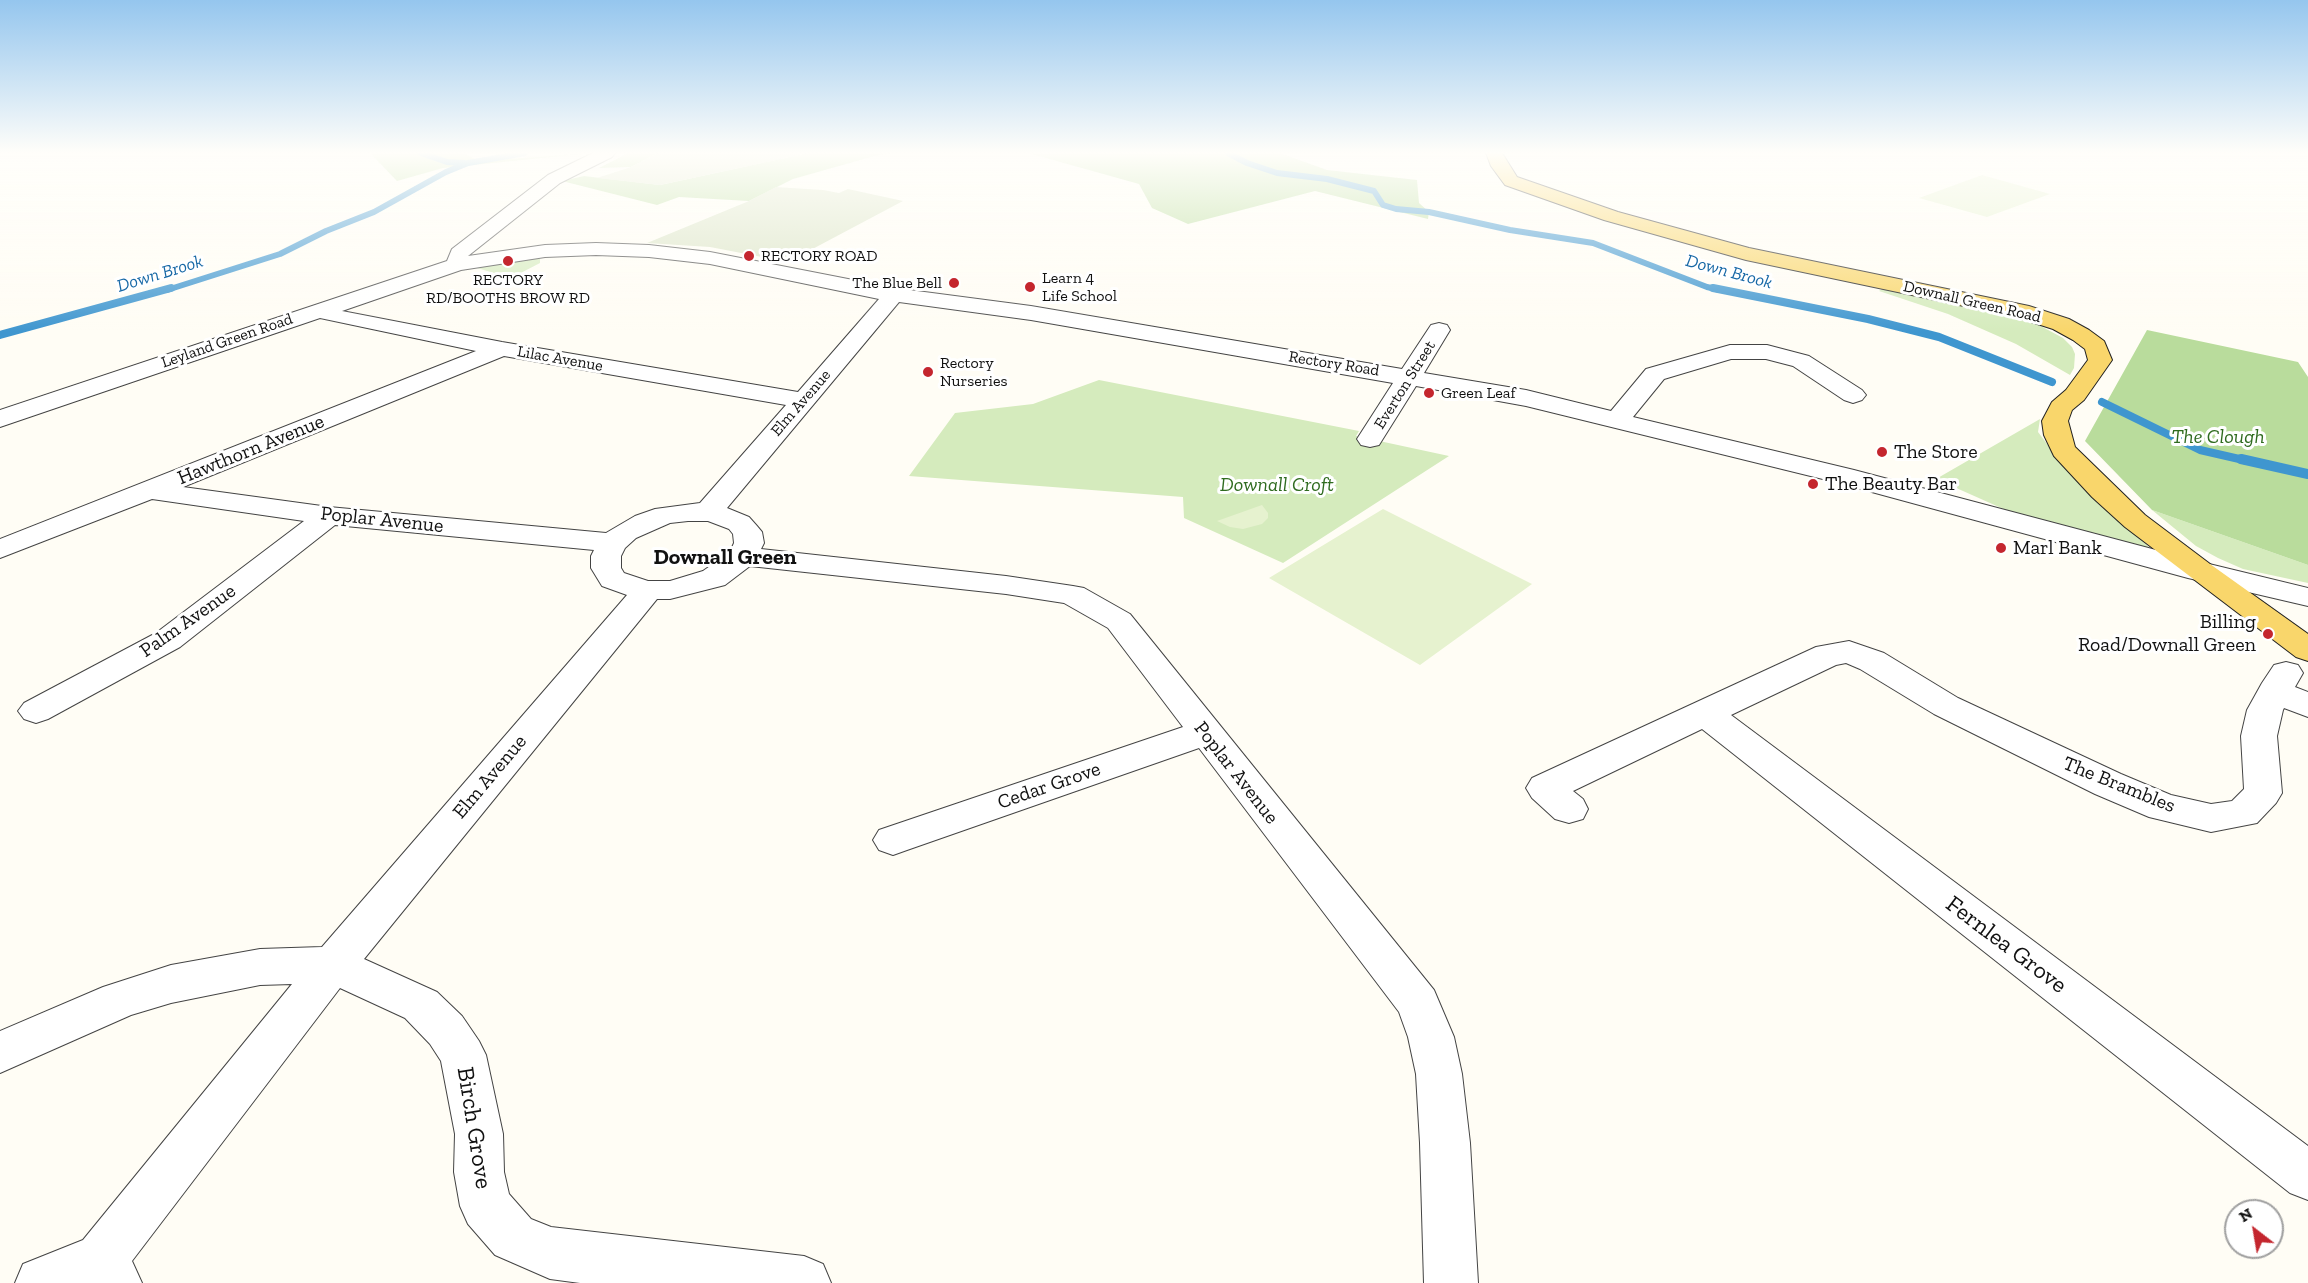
<!DOCTYPE html>
<html>
<head>
<meta charset="utf-8">
<style>
	body { margin:0 }
	#map { position:relative; width:2308px; height:1283px; overflow:hidden; background:#fffdf5; font-family:"Zilla Slab",serif }
	canvas { display:block }
	.north { position:absolute; left:2224px; top:1199px; width:60px; height:60px; box-sizing:border-box; background:#fff; border:2px solid #a0a0a0; border-radius:50%; rotate:329deg; font-size:16px; font-weight:700; line-height:24px; text-align:center; color:#111 }
	.north::after { content:''; display:block; margin:auto; width:21px; height:27px; background:#c4262e; clip-path:polygon(50% 0,100% 100%,50% 72%,0 100%) }
</style>
</head>
<body>
<div id="map">
<canvas width="2308" height="1283"></canvas>
<div class="north">N</div>
</div>
<script>
const context = document.querySelector('canvas').getContext('2d');
context.lineJoin = 'round';
function fillPath(path, color) {
  context.fillStyle = color;
  context.fill(path, 'evenodd');
}
function toPath(rows) {
  const path = new Path2D();
  for (const r of rows) {
    path.moveTo(r[0], r[1]);
    for (let i = 2; i < r.length; i += 2) path.lineTo(r[i], r[i + 1]);
  }
  return path;
}
function stroke(path, color, width, dash) {
  context.strokeStyle = color;
  context.lineWidth = width;
  context.lineCap = dash ? 'butt' : 'round';
  context.setLineDash(dash || []);
  context.stroke(path);
}
function write(font, color, halo, rows, align = 'center') {
  context.font = font + ' "Zilla Slab",serif';
  context.lineWidth = 6;
  context.setLineDash([]);
  context.textBaseline = 'middle';
  context.strokeStyle = halo;
  context.fillStyle = color;
  for (const [text, x, y, turn = 0] of rows) {
    context.save();
    context.translate(x, y);
    context.rotate((+turn || 0) * Math.PI / 180);
    context.textAlign = isNaN(turn) ? turn : align;
    if (halo) context.strokeText(text, 0, 0);
    context.fillText(text, 0, 0);
    context.restore();
  }
}
const green = toPath([
	[540,256,540,263,511,278,477,268],
	[1882,289,2006,314,2035,323,2063,338,2072,347,2075,354,2074,368,2070,375,2016,344,1948,314,1879,291],
	[1099,380,1359,431,1356,436,1449,456,1283,563,1184,518,1183,497,909,476,955,413,1033,404],
	[2040,419,2038,432,2066,469,2152,550,2008,511,1936,479],
	[2152,510,2308,565,2308,583,2243,569,2218,558,2196,546]
]);
const forest = toPath([
	[370,153,462,153,480,161,592,153,443,168,397,181],
	[628,153,658,153,631,167,599,168],
	[808,153,895,153,878,155,793,179,749,201,679,197,657,205,562,181,584,176,660,185],
	[1028,153,1280,153,1327,170,1417,180,1419,203,1429,212,1428,219,1315,191,1188,224,1152,208,1139,184],
	[2147,330,2298,362,2308,377,2308,565,2152,510,2085,441]
]);
const cemetery = toPath([
	[658,153,808,153,660,185,597,178,631,167],
	[776,187,823,190,839,193,848,189,903,201,788,262,710,247,647,243,749,201]
]);
const pitch = toPath([
	[1982,175,2050,194,1987,217,1919,198],
	[1262,505,1268,513,1268,518,1262,524,1243,529,1230,527,1217,521],
	[1383,509,1532,584,1420,665,1269,578]
]);
const streamFar2 = toPath([
	[421,153,447,162,464,163],
	[1228,153,1247,163,1277,173,1327,179,1374,191,1383,205,1396,209,1429,212,1510,230,1593,243,1707,287,1720,290],
	[167,290,280,254,326,231,374,212,446,172,468,163,525,153]
]);
const streamFar1 = toPath([
	[1713,288,1868,319,1939,337,2052,382],
	[0,335,171,288],
	[2102,402,2200,450,2248,461]
]);
const stream = toPath([
	[2241,459,2308,474]
]);
const minor = toPath([
	[593,153,615,153,612,157,560,183,468,256,545,245,596,243,649,245,710,252,894,288,1031,306,1402,369,1431,325,1439,323,1447,325,1450,330,1424,373,1526,390,1611,411,1646,369,1730,345,1767,345,1809,356,1862,390,1866,395,1862,400,1853,403,1844,400,1793,366,1766,359,1731,359,1664,379,1633,417,1854,470,2205,563,2308,588,2308,606,2188,578,1835,482,1526,406,1416,386,1379,445,1370,447,1361,445,1357,439,1393,383,1031,320,899,302,727,508,749,517,757,526,762,532,764,543,761,549,1006,576,1073,586,1084,588,1130,614,1434,990,1454,1037,1462,1074,1470,1143,1478,1283,1424,1283,1420,1143,1416,1074,1408,1037,1399,1012,1199,748,907,850,893,855,879,850,873,840,879,830,1183,727,1108,628,1064,603,1006,594,750,566,725,585,670,599,657,599,364,959,437,992,462,1016,479,1041,486,1055,503,1134,504,1172,509,1194,531,1219,551,1227,804,1256,823,1264,831,1283,580,1283,550,1279,495,1255,468,1224,460,1206,454,1172,455,1134,441,1061,430,1044,405,1018,340,988,132,1261,142,1283,15,1283,23,1264,83,1240,292,984,260,985,171,1003,131,1015,0,1073,0,1031,103,987,171,965,260,949,322,947,627,595,602,586,591,568,591,556,594,550,335,525,180,647,48,719,36,723,24,719,18,711,24,703,156,633,304,521,152,499,0,558,0,539,476,351,320,318,0,427,0,410,447,261,452,249,548,175,593,153],
	[596,255,649,257,710,264,879,299,798,392,502,342,342,311,461,270,545,257,596,255],
	[504,356,786,405,700,503,655,509,635,516,606,533,329,507,183,487,504,356],
	[688,521,708,521,729,529,733,534,734,543,730,552,703,571,670,581,648,581,624,573,621,568,621,556,625,548,636,538,670,523,688,521],
	[1849,641,1884,653,1958,698,2121,774,2171,795,2211,804,2232,801,2244,789,2241,736,2247,710,2262,683,2274,665,2286,662,2298,665,2303,673,2295,687,2308,692,2308,717,2284,708,2283,710,2277,736,2282,793,2276,803,2257,823,2211,832,2149,817,2095,794,1934,714,1860,669,1846,663,1836,665,1731,715,2308,1146,2308,1200,2290,1193,1702,729,1573,791,1583,799,1588,809,1583,819,1569,823,1555,819,1532,798,1526,788,1532,778,1816,647,1849,641]
]);
const major = toPath([
	[1486,153,1502,153,1517,177,1618,212,1749,248,2029,306,2069,319,2089,330,2104,341,2112,360,2084,400,2072,410,2068,421,2075,447,2145,515,2210,564,2308,634,2308,661,2296,657,2125,527,2092,497,2054,456,2044,435,2042,421,2052,402,2066,390,2088,360,2085,349,2073,340,2053,329,2016,317,1746,260,1604,220,1505,185,1491,166,1486,153]
]);
const markers = [
	[749,256,6,"#c4262e"],
	[508,261,6,"#c4262e"],
	[954,283,6,"#c4262e"],
	[1030,287,6,"#c4262e"],
	[928,372,6,"#c4262e"],
	[1429,393,6,"#c4262e"],
	[1882,452,6,"#c4262e"],
	[1813,484,6,"#c4262e"],
	[2001,548,6,"#c4262e"],
	[2268,634,6,"#c4262e"]
];
const farPoinames = [
	["RECTORY ROAD",761,256],
	["Learn 4",1042,278],
	["Life School",1042,296],
	["RECTORY",508,280,"center"],
	["RD/BOOTHS BROW RD",508,298,"center"],
	["The Blue Bell",942,283,"right"],
	["Rectory",940,363],
	["Nurseries",940,381],
	["Green Leaf",1441,393]
];
const farStreetnames = [
	["Downall Green Road",1972,302,13],
	["Leyland Green Road",227,341,-19],
	["Lilac Avenue",560,359,10],
	["Rectory Road",1334,364,9],
	["Everton Street",1405,385,-58],
	["Elm Avenue",801,403,-49]
];
const farWaternames = [
	["Down Brook",1729,272,15],
	["Down Brook",160,274,-17]
];
const parkNames = [
	["The Clough",2218,437],
	["Downall Croft",1277,485]
];
const streetNames = [
	["Hawthorn Avenue",251,450,-22],
	["Poplar Avenue",382,520,6],
	["Palm Avenue",188,621,-35],
	["Poplar Avenue",1236,773,52],
	["Elm Avenue",490,777,-50],
	["The Brambles",2119,785,22],
	["Cedar Grove",1049,786,-19]
];
const poiNames = [
	["The Store",1894,452],
	["The Beauty Bar",1825,484],
	["Marl Bank",2013,548],
	["Billing",2256,622,"right"],
	["Road/Downall Green",2256,645,"right"]
];
const quarterNames = [
	["Downall Green",725,558]
];
const nearStreetnames = [
	["Fernlea Grove",2006,945,37],
	["Birch Grove",474,1128,81]
];
fillPath(green, '#d5ebbd');
fillPath(forest, '#b9dc9c');
fillPath(cemetery, '#d9e3c4');
fillPath(pitch, '#e6f2cf');
stroke(streamFar2, '#3f96cf', 6);
stroke(streamFar1, '#3f96cf', 8);
stroke(stream, '#3f96cf', 10);
stroke(minor, '#444', 2);
stroke(major, '#222', 2);
fillPath(minor, '#fff');
fillPath(major, '#f9d66b');
const sky = context.createLinearGradient(0, 0, 0, 332);
sky.addColorStop(0, '#95c6ee');
sky.addColorStop(0.46, '#fffefa');
sky.addColorStop(1, '#fffefa00');
context.fillStyle = sky;
context.fillRect(0, 0, 2308, 332);
for (const [x, y, r, color] of markers) {
  const dot = new Path2D();
  dot.arc(x, y, r, 0, 2 * Math.PI);
  context.fillStyle = color;
  context.fill(dot);
  stroke(dot, '#fff', 2);
}
write('16px', '#111', '#fff', farPoinames, 'left');
write('16px', '#111', '#fff', farStreetnames);
write('italic 18px', '#1768a6', '#fff', farWaternames);
write('italic 20px', '#2f6b1f', '#fff', parkNames);
write('20px', '#111', '#fff', streetNames);
write('20px', '#111', '#fff', poiNames, 'left');
write('bold 22px', '#111', '#fff', quarterNames);
write('24px', '#111', '#fff', nearStreetnames);
</script>
</body>
</html>
